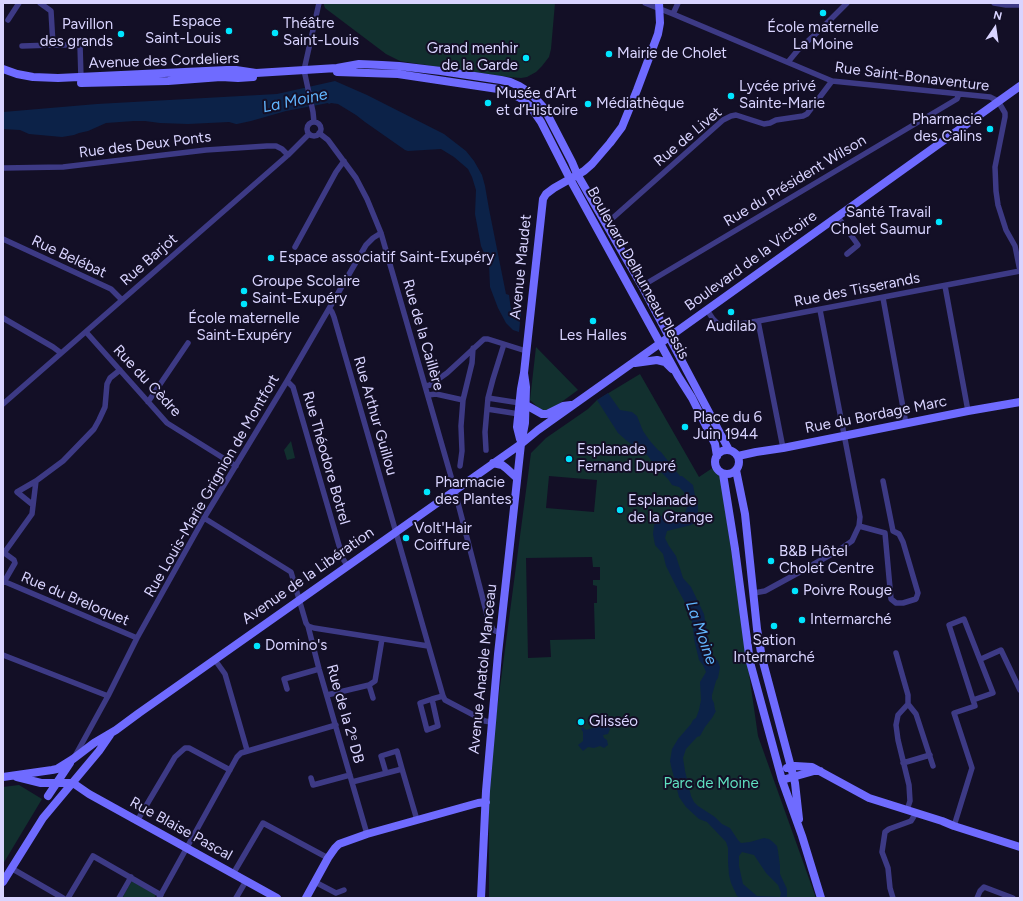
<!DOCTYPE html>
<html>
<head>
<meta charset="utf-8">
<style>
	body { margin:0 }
	#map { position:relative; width:1023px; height:901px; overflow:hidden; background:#130f26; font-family:Figtree,sans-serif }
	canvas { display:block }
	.frame { position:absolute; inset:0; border:4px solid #d9d4ff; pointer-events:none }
	.north { position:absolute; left:975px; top:8px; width:40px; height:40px; -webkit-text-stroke:3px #130f26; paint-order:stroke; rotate:13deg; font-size:11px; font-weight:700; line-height:16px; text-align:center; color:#d9d4ff }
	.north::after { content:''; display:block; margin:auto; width:14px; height:18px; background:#d9d4ff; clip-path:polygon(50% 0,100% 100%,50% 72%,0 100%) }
</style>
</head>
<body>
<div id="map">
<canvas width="1023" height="901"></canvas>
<div class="frame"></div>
<div class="north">N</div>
</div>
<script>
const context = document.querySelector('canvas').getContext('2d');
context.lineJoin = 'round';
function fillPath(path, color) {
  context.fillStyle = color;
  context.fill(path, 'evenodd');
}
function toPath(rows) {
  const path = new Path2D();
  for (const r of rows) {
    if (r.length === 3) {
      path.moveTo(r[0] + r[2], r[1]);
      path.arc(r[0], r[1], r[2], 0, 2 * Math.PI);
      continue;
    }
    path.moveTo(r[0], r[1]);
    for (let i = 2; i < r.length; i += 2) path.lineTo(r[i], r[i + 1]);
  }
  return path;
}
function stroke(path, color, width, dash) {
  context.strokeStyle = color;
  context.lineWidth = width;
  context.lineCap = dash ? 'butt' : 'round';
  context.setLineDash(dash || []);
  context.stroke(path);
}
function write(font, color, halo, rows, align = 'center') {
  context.font = font + ' Figtree,sans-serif';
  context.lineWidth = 4;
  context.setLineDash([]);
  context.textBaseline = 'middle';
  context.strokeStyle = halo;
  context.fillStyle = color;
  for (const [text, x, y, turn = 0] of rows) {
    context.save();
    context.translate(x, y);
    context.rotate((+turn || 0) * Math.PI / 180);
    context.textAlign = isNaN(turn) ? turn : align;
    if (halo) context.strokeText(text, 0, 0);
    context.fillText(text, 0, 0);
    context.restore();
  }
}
const green = toPath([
	[324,3,555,3,551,49,549,57,542,66,536,72,527,77,521,78,508,77,406,62,400,61,386,54,325,8,324,5],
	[536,347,578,390,545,414,530,400],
	[640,374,699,477,714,467,717,471,720,474,758,736,816,898,489,898,489,770,531,453,546,438,588,409,597,400],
	[549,476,597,480,594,512,546,508],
	[592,557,593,567,600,567,600,580,593,580,593,585,597,586,597,603,594,603,595,639,550,640,551,657,528,658,526,558],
	[291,441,295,458,287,460,284,450],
	[19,785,42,799,3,864,3,787],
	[132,881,156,895,154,898,122,898]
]);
const water = toPath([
	[335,81,367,95,444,134,466,151,474,161,482,175,485,186,489,209,506,294,509,295,511,310,513,311,521,312,519,332,513,330,506,323,498,308,490,287,489,264,481,246,475,214,476,190,472,177,468,169,454,157,441,149,408,151,405,150,365,122,356,115,338,104,331,103,329,104,328,103,286,111,251,121,237,124,236,124,229,122,188,124,160,123,145,121,134,121,106,123,88,131,79,133,74,135,62,137,29,134,20,130,3,129,3,112,97,104,277,94],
	[608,393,620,410,632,412,637,416,643,431,650,441,658,450,661,452,680,476,682,476,693,485,695,496,698,499,698,516,696,522,691,525,667,531,665,538,669,546,676,556,683,578,691,587,704,614,708,639,709,652,713,657,718,661,720,667,718,678,716,681,712,695,712,699,714,703,715,710,716,711,712,718,705,727,700,736,697,737,686,749,683,758,685,771,691,796,694,802,698,806,715,817,722,824,730,828,738,840,741,843,750,842,764,838,769,839,773,842,777,846,778,851,780,866,780,874,787,889,787,898,740,898,737,896,731,883,729,875,728,862,728,848,726,842,707,822,699,819,686,807,679,797,671,766,670,761,672,749,678,739,691,724,693,720,696,718,699,710,701,700,700,682,706,672,703,665,699,660,694,639,693,627,690,612,676,586,666,566,663,554,655,545,653,534,654,525,660,516,674,517,683,515,685,513,687,507,684,492,679,487,672,485,668,479,661,472,658,467,655,466,648,456,627,441,618,433,597,400],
	[742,852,754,855,766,873,778,885,781,893,780,897,757,896,743,884,739,866,739,856],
	[601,717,605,719,606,723,610,729,608,734,603,735,604,738,607,740,608,745,604,748,600,746,594,748,588,747,583,751,578,745,583,741,583,732,581,729,583,727,586,730,593,728,597,724,598,718]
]);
const street = toPath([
	[40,3,51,11,53,45],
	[645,3,673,14,832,81,990,97,998,101,1005,113,1005,117,995,167,996,191,998,205,1006,230,1015,246,1020,271],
	[994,3,1006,5,1020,5],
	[673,14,678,3],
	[8,20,19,3],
	[22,46,53,45,80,45,81,78],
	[788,62,798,50,820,30,847,3],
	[314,122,313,112,304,70,319,3],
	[314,129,7],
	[319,133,328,140,356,178,367,199,381,233,452,480,487,615,493,630,500,633],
	[3,168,63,167,206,150,267,146,276,146,282,149,288,155],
	[838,217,858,245,847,254],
	[606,224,723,120,731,116,736,115,764,124,770,123,776,120,803,116,807,114,832,81],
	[3,239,111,289,122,300],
	[295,247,336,172,344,161],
	[642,286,957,99,959,94],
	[945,286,968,411],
	[883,298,906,424],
	[330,309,332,312,334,317,443,696,445,700,485,721,491,722],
	[707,310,713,319,721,327,758,321,1020,271],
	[3,318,53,347,61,353],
	[758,321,783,448],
	[86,332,167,423,236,466],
	[287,381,293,387,343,559,347,565],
	[426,386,430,385,447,373,484,339,488,339,526,351],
	[428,395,436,394,463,400],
	[488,398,520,403],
	[148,402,188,343],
	[3,404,288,155,309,134],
	[487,409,519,414],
	[486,450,485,432,488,398,493,379,504,344],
	[460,466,462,451,461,426,463,400,472,363,473,348],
	[33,505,17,492,36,481],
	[204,518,291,572,306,623,308,626,319,669,367,834],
	[859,526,885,533,891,599,896,603,903,603,916,599,918,593,903,542,899,534,893,531,883,481],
	[3,552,14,560,15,563,4,582],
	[4,553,32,514,36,481,63,461,94,429,99,420,105,407,107,384,110,378,120,370],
	[3,581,137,638],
	[754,593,765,591,798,573,839,550,852,541,859,526,860,517,820,310],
	[308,626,314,628,428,646],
	[896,653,908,695,908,704,898,715,896,725,898,740,909,785,910,801,907,810],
	[3,655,108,696],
	[981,659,1001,650,1020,690],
	[215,660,225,674,247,750],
	[369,685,373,698],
	[287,689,284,679,319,669],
	[327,695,369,685,375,681,382,639],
	[432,699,438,726,427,730,420,703,432,699,443,696],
	[908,704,916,714,933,766],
	[75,756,108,696,137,638,204,518,287,381,366,245,373,238,381,233],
	[903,763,930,755],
	[386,773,381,756,397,751,402,769],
	[311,778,313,785,350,775],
	[352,782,402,769,417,820],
	[137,821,175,757,185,748,189,748,230,770],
	[954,826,972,768,954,713,975,706,973,700,949,625,964,619,993,693,973,700],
	[11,868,63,898],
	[233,874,263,823,328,858],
	[315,882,336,893,344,890],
	[68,898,93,856,161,895],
	[119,898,131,877],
	[159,898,237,757,241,753,336,725],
	[236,898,246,881],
	[893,898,890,888,888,868,882,852,885,832,889,829,911,821,916,813],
	[977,898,980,891,984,887,1013,898]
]);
const secondary = toPath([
	[3,69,17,74,33,77,58,78,227,70,236,70,256,73,337,68,359,64,382,65,399,66,441,71,501,80,510,82,519,86,527,91,535,98,544,108,572,162,577,174,642,286,729,450],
	[337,72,398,74,498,89,508,92,520,98,530,106,541,122,570,179,678,376,692,398,715,444,717,456],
	[81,83,168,81,221,77,238,78,253,77],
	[635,363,657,360,665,362,672,369],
	[526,405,542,414,547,414,563,406,571,405],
	[520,439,517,427,521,389,524,373,543,199,546,194,554,188,584,171,592,164,610,143,622,127,637,90,658,34,660,23,659,3],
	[727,462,12],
	[738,456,756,452,783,448,968,411,1020,402],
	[493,463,502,465,506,468,517,478],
	[736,470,745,514,757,629,762,658,791,767,795,783,799,819],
	[723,474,735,549,750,662,782,780,802,836,821,898],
	[787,768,795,766,812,767,869,798,942,821,954,826,1020,847],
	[3,777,52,770,57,769,73,759,94,743,116,730,139,713,521,444,538,430,669,337,1020,86],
	[17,777,41,783,73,783],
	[782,780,814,771,820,771],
	[73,783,89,794,277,898],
	[48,796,70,763],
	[3,882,43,818,99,751,110,735],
	[306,898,328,858,335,848,339,844,367,834,478,803,486,802],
	[481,898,486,791,498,654,521,444,525,423,526,387,524,373]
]);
const markers = [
	[823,13,4,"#00e5ff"],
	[229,31,4,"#00e5ff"],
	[275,33,4,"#00e5ff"],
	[121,34,4,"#00e5ff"],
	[609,54,4,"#00e5ff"],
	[526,58,4,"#00e5ff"],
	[731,96,4,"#00e5ff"],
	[488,103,4,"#00e5ff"],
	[588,104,4,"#00e5ff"],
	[990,129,4,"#00e5ff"],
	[939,222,4,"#00e5ff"],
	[271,258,4,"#00e5ff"],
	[244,291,4,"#00e5ff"],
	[244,304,4,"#00e5ff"],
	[731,312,4,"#00e5ff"],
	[593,321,4,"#00e5ff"],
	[685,427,4,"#00e5ff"],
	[569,459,4,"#00e5ff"],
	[427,492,4,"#00e5ff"],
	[620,510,4,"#00e5ff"],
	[406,538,4,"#00e5ff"],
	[771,561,4,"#00e5ff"],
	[795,591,4,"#00e5ff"],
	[802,620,4,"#00e5ff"],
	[774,626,4,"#00e5ff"],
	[257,646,4,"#00e5ff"],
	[581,722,4,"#00e5ff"]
];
const poiNames = [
	["Espace",221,22,"right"],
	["Saint-Louis",221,39,"right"],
	["Théâtre",283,24],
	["Saint-Louis",283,41],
	["Pavillon",113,25,"right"],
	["des grands",113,42,"right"],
	["École maternelle",823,28,"center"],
	["La Moine",823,45,"center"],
	["Grand menhir",518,49,"right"],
	["de la Garde",518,66,"right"],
	["Mairie de Cholet",617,54],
	["Lycée privé",739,87],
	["Sainte-Marie",739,104],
	["Musée d’Art",496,94],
	["et d’Histoire",496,111],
	["Médiathèque",596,104],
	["Pharmacie",982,120,"right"],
	["des Calins",982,137,"right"],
	["Santé Travail",931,213,"right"],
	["Cholet Saumur",931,230,"right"],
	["Espace associatif Saint-Exupéry",279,258],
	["Groupe Scolaire",252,282],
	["Saint-Exupéry",252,299],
	["École maternelle",244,319,"center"],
	["Saint-Exupéry",244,336,"center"],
	["Audilab",731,327,"center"],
	["Les Halles",593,336,"center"],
	["Place du 6",693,418],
	["Juin 1944",693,435],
	["Esplanade",577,450],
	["Fernand Dupré",577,467],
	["Pharmacie",435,483],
	["des Plantes",435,500],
	["Esplanade",628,501],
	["de la Grange",628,518],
	["Volt'Hair",414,529],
	["Coiffure",414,546],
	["B&B Hôtel",779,552],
	["Cholet Centre",779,569],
	["Poivre Rouge",803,591],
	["Intermarché",810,620],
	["Sation",774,641,"center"],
	["Intermarché",774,658,"center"],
	["Domino's",265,646],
	["Glisséo",589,722]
];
const streetNames = [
	["Avenue des Cordeliers",164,61,-2],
	["Rue Saint-Bonaventure",912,77,7],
	["Rue de Livet",688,137,-40],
	["Rue des Deux Ponts",145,145,-7],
	["Rue du Président Wilson",795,181,-31],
	["Rue Belébat",69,257,25],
	["Rue Barjot",149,260,-41],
	["Boulevard de la Victoire",751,261,-36],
	["Avenue Maudet",521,267,-84],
	["Boulevard Delhumeau Plessis",638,273,61],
	["Rue des Tisserands",857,290,-11],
	["Rue de la Caillère",423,335,74],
	["Rue du Cèdre",147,381,47],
	["Rue du Bordage Marc",876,415,-11],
	["Rue Arthur Guillou",375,416,74],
	["Rue Théodore Botrel",326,458,74],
	["Rue Louis-Marie Grignion de Montfort",212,486,-60],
	["Avenue de la Libération",308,576,-35],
	["Rue du Breloquet",75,599,23],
	["Avenue Anatole Manceau",483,669,-84],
	["Rue de la 2ᵉ DB",345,714,74],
	["Rue Blaise Pascal",181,829,29]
];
const parkNames = [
	["Parc de Moine",711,784]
];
const waterNames = [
	["La Moine",295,101,-12],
	["La Moine",701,633,71]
];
fillPath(green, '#12302f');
fillPath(water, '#0c2248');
stroke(street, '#3d3a85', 5.5);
stroke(secondary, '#6f6bff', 8);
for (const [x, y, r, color] of markers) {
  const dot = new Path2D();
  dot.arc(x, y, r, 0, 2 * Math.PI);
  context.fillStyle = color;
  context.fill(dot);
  stroke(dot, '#130f26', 1.5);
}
write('15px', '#d9d4ff', '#130f26', poiNames, 'left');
write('15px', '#d9d4ff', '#130f26', streetNames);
write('15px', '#5fe0c0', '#130f26', parkNames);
write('italic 16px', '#62b6ff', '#130f26', waterNames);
</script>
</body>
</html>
